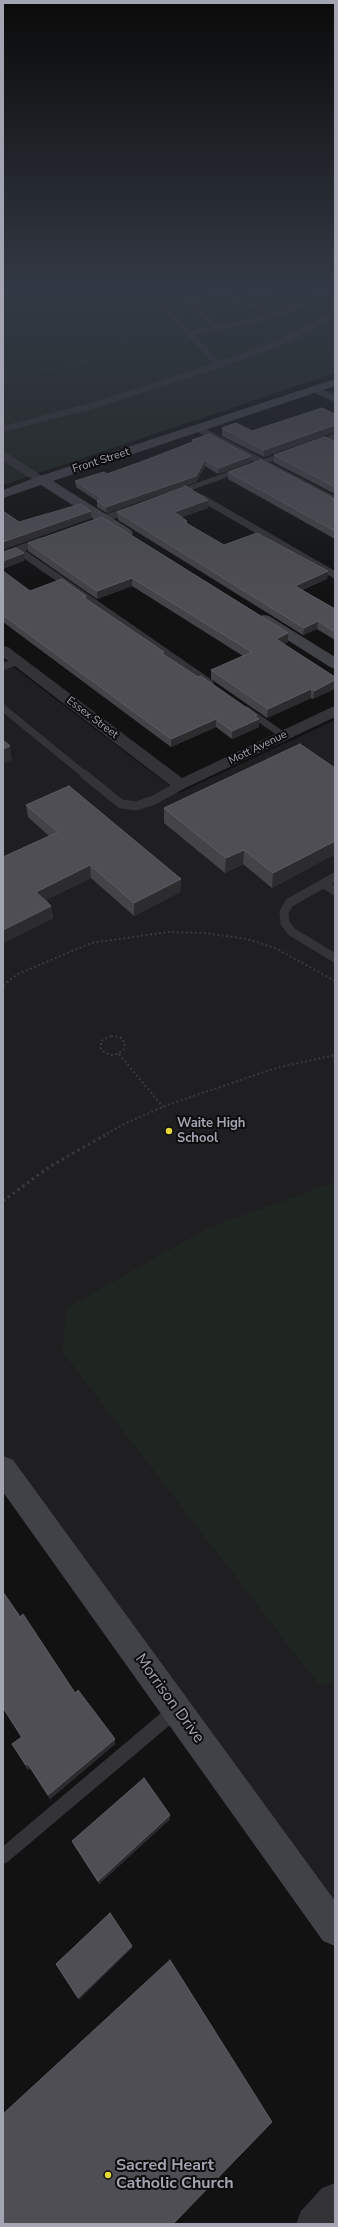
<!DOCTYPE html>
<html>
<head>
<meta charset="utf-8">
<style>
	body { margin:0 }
	#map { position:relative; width:338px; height:2227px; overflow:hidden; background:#121213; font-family:"Nunito Sans",sans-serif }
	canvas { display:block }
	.frame { position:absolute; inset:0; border:4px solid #a4a5b3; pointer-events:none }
</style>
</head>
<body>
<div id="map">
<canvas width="338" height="2227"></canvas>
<div class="frame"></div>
</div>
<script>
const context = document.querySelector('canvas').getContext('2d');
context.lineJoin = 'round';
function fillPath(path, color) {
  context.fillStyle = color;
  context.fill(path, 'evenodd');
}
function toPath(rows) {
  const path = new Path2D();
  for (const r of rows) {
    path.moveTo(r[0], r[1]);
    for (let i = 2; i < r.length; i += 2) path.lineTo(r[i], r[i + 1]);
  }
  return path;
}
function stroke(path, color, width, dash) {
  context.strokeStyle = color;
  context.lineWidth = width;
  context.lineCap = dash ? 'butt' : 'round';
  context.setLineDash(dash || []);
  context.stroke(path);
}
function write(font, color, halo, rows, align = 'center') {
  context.font = font + ' "Nunito Sans",sans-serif';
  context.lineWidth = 4;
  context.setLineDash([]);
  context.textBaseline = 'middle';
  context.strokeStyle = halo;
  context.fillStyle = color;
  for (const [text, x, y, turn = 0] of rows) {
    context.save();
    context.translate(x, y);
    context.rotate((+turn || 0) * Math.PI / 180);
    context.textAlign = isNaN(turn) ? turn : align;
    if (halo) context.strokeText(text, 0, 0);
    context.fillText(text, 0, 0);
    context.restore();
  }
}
const built = toPath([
	[3,659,179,793,335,720,335,1929,3,1469]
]);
const green = toPath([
	[3,287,335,287,335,373,3,485],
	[335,1182,335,1680,320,1686,62,1351,67,1308,208,1228]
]);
const pathFar2 = toPath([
	[111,287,133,287],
	[3,294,21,287],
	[133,301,151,300],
	[136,305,148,302],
	[3,373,55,369,84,362,109,353,127,341,133,334,139,319,135,303,130,298,107,290,74,287]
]);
const pathFar1 = toPath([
	[3,985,18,974,91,943,168,932,205,933,247,939,275,948,335,981],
	[111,1036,120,1037,125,1043,124,1049,118,1054,110,1055,101,1050,101,1041,111,1036],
	[119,1054,163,1107],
	[103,1136,126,1123,170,1104,276,1068,335,1055]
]);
const path = toPath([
	[3,1201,49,1167,105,1135]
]);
const laneFar3 = toPath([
	[240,287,296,307],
	[218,294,277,314],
	[188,301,218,329],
	[188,333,269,318,295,307,329,287],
	[219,365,163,306,202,299,237,287],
	[316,443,335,436],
	[176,493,285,454],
	[197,495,203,499]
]);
const laneFar2 = toPath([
	[202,498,335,575],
	[97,521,129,510],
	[18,550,210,683],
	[3,555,41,541],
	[3,667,17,661],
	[3,708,85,775],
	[247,710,284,736]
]);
const laneFar1 = toPath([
	[84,774,121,804,136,806,154,800,181,785],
	[335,877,289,903,284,912,285,923,292,932,335,958],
	[324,884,335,891]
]);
const lane = toPath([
	[3,1856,175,1711]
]);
const street = toPath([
	[335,310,335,317,288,343,223,367,99,407,3,432,3,426,91,403,215,363,280,339,335,310],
	[314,386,335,395,335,402,310,391,309,389,310,387,314,386],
	[198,425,335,496,335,505,194,430,192,428,194,426,198,425],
	[3,452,7,453,48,480,42,484,38,483,3,461,3,452],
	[3,646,8,647,182,778,330,708,335,706,335,717,181,790,175,789,3,657,3,646],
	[335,2183,335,2224,296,2224,301,2211,322,2188,335,2183]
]);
const secondary = toPath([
	[335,379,335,386,53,481,131,530,133,533,131,536,121,536,41,485,3,498,3,490,37,477,335,379],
	[264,615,269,616,335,657,335,669,330,667,259,622,257,619,259,616,264,615],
	[3,1456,13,1460,335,1901,335,1946,323,1941,3,1492,3,1456]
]);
const wall = toPath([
	[335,414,335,432,334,432,264,457,222,436,222,428,252,431],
	[335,433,335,494,273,462,274,455,334,441,334,434],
	[192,440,251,456,251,462,218,474,205,466,196,482,107,513,97,507,97,501,76,487,75,481,107,474,138,463,192,443],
	[228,472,335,499,335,539,228,479],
	[208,500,208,508,181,517,187,521,187,523,224,545,328,571,327,579,302,590,335,609,335,640,317,629,303,635,118,520,117,512],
	[102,517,288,633,288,642,284,644,335,677,313,699,311,698,267,718,211,679,211,670,243,656,132,586,97,599,28,551,28,543],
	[3,571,30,591,86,596,86,599,164,655,257,717,259,727,232,739,216,727,171,747,3,622],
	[335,768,335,854,272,888,243,864,225,873,164,823,164,808],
	[26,805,181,879,180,892,134,916,91,878,46,900,51,906,53,918,3,943,49,836,28,817],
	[3,1592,75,1693,115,1739,115,1744,50,1799,30,1768,28,1770,15,1749,12,1744,21,1737,3,1709],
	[170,1815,170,1819,99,1884,74,1845,72,1841]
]);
const shadedWall = toPath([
	[334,425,334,432,264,457,264,450],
	[251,456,251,462,218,474,219,468],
	[205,460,205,466,196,482,107,513,106,507],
	[208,500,208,508,174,520,174,512],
	[91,511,92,518,3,550,3,542],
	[24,553,24,561,3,569,3,561],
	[328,571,327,579,294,593,295,586],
	[132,578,132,586,97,599,97,591],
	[318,621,317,629,303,635,304,628],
	[288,633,288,642,275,648,276,639],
	[335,680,335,689,313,699,314,691],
	[311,689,311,698,267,718,268,709],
	[257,715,257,719,259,719,259,727,232,739,232,731],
	[216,719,216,727,171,747,171,739],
	[10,746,12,760,3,764,3,749],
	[335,841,335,854,272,888,273,873],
	[244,850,243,864,225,873,226,858],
	[90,865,91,878,38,904,36,892],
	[181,879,180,892,134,916,134,903],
	[51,906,53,918,3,943,3,930],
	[115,1739,115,1744,50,1799,48,1795],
	[28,1764,30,1768,28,1770,26,1765],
	[170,1815,170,1819,99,1884,98,1881],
	[132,1946,132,1948,79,2000,78,1998],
	[3,2109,6,2115,3,2115]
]);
const building = toPath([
	[322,408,335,414,335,425,264,450,222,428,236,423,252,431,322,408],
	[209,434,251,456,219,468,205,460,196,476,106,507,97,501,102,499,75,481,104,472,107,474,138,463,195,441,192,440,209,434],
	[324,437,335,441,335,487,274,455,324,437],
	[261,460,335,499,335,531,228,472,261,460],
	[186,486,208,500,174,512,187,521,184,522,224,545,257,533,328,571,295,586,335,609,335,632,318,621,304,628,117,512,186,486],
	[81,504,91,511,3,542,3,511,19,522,81,504],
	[102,517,288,633,276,639,335,677,335,680,314,691,311,689,268,709,211,670,252,652,132,578,97,591,28,543,102,517],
	[16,548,24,553,3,561,3,552,16,548],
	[3,571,30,591,62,579,86,596,83,597,164,652,161,653,198,677,201,676,257,715,255,716,259,719,232,731,216,719,171,739,3,615,3,571],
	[3,740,10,746,3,749,3,740],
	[300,744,335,768,335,841,273,873,244,850,226,858,164,808,300,744],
	[69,786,181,879,134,903,90,865,36,892,51,906,3,930,3,857,58,832,26,805,69,786],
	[3,1592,20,1617,23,1614,75,1693,78,1690,115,1739,48,1795,28,1764,26,1765,12,1744,22,1737,3,1707,3,1592],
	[144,1778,170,1815,98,1881,72,1841,144,1778],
	[110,1913,132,1946,78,1998,56,1964,110,1913],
	[170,1960,272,2122,173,2224,3,2224,3,2114,170,1960]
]);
const markers = [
	[169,1131,4,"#e6d837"],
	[108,2175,4,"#e6d837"]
];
const farStreetnames = [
	["Front Street",101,461,-18],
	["Essex Street",92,718,37],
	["Mott Avenue",258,748,-26]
];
const poiNames = [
	["Waite High",177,1124],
	["School",177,1139]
];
const nearStreetnames = [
	["Morrison Drive",169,1699,54]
];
const nearPoinames = [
	["Sacred Heart",116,2166],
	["Catholic Church",116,2184]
];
fillPath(built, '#1f1e20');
fillPath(green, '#1f2621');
stroke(pathFar2, '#393a3f', 1.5, [1, 1.5]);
stroke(pathFar1, '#393a3f', 2, [2, 2.5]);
stroke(path, '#393a3f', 3, [2.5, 3.5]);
stroke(laneFar3, '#343338', 5);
stroke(laneFar2, '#343338', 7);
stroke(laneFar1, '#343338', 9);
stroke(lane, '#343338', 15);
fillPath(street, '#343338');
fillPath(secondary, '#414148');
fillPath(wall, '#444348');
fillPath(shadedWall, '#2c2b2e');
fillPath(building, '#4f4e54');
stroke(building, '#5c5c62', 1);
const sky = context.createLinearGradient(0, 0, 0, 599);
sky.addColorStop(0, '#0a0a0a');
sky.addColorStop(0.48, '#333944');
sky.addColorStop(1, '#33394400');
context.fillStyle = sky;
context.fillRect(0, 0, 338, 599);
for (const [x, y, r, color] of markers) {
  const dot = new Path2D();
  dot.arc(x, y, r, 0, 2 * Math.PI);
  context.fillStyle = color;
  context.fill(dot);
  stroke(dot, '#0d0d0e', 1.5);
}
write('11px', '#a4a5b3', '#0d0d0e', farStreetnames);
write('bold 13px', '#a4a5b3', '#0d0d0e', poiNames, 'left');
write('16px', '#a4a5b3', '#0d0d0e', nearStreetnames);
write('bold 16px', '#a4a5b3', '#0d0d0e', nearPoinames, 'left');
</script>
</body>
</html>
